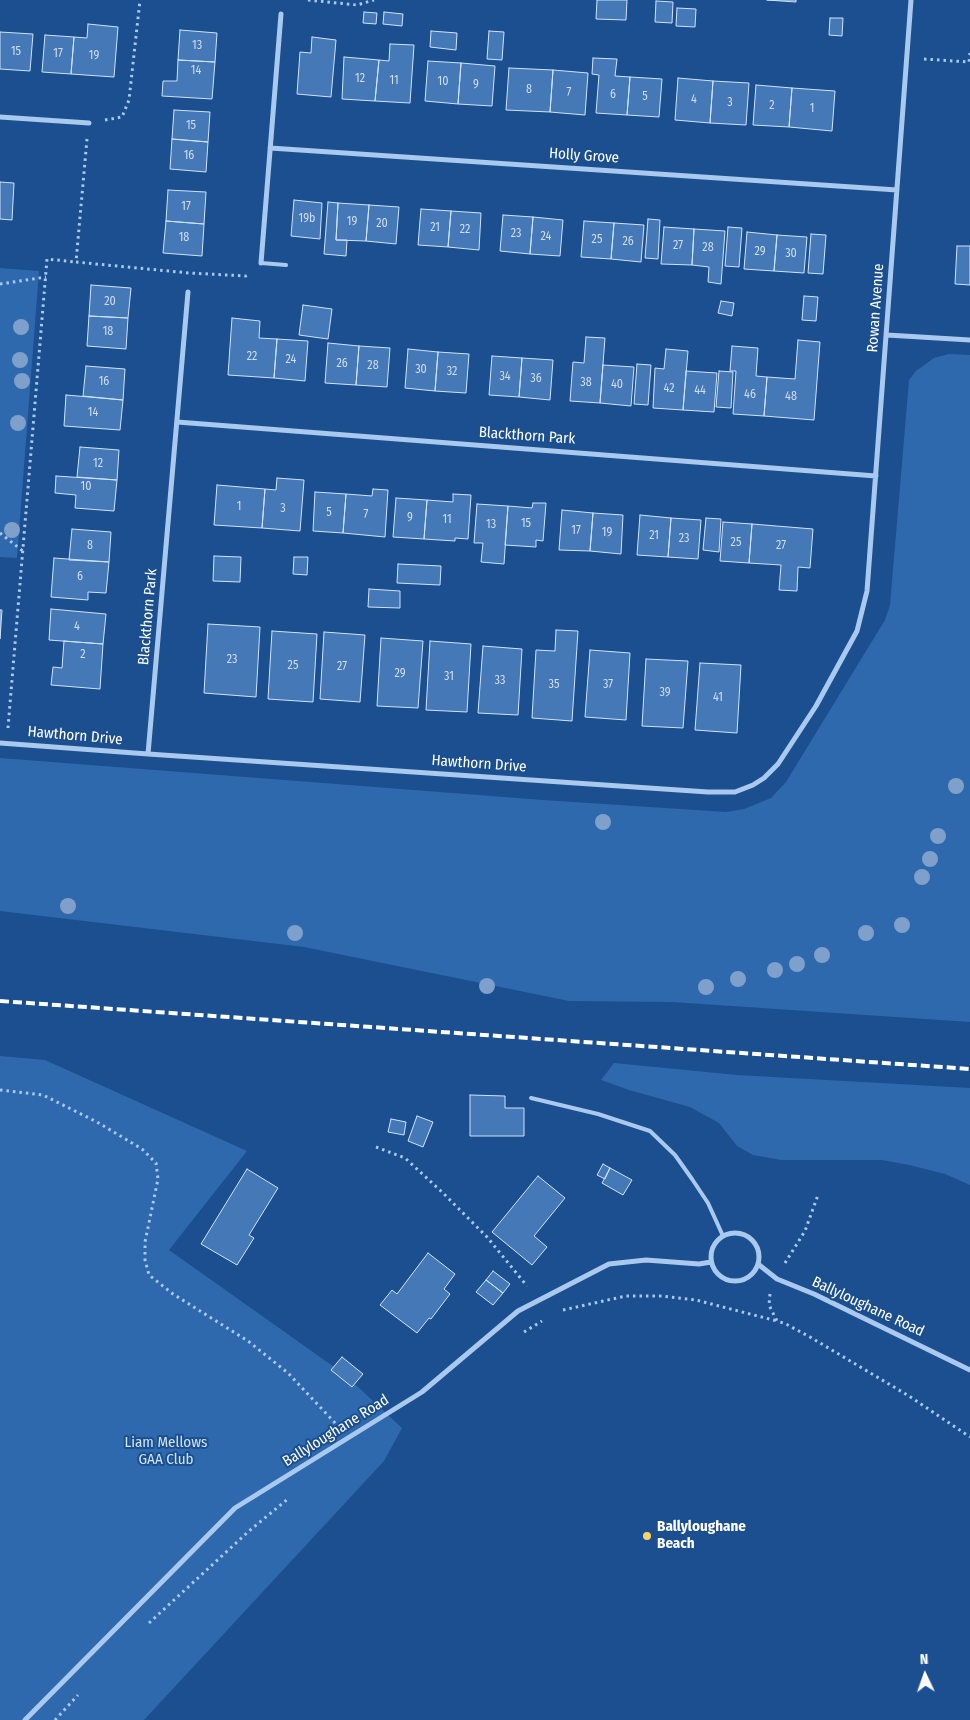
<!DOCTYPE html>
<html>
<head>
<meta charset="utf-8">
<style>
	body { margin:0 }
	#map { position:relative; width:970px; height:1720px; overflow:hidden; background:#1b4f8f; font-family:"Fira Sans Condensed",sans-serif }
	canvas { display:block }
	.north { position:absolute; left:900px; top:1650px; width:50px; height:50px; -webkit-text-stroke:4px #1b4f8f; paint-order:stroke; rotate:357deg; font-size:14px; font-weight:700; line-height:20px; text-align:center; color:#fff }
	.north::after { content:''; display:block; margin:auto; width:18px; height:22px; background:#fff; clip-path:polygon(50% 0,100% 100%,50% 72%,0 100%) }
</style>
</head>
<body>
<div id="map">
<canvas width="970" height="1720"></canvas>
<div class="north">N</div>
</div>
<script>
const context = document.querySelector('canvas').getContext('2d');
context.lineJoin = 'round';
function fillPath(path, color) {
  context.fillStyle = color;
  context.fill(path, 'evenodd');
}
function toPath(rows) {
  const path = new Path2D();
  for (const r of rows) {
    if (r.length === 3) {
      path.moveTo(r[0] + r[2], r[1]);
      path.arc(r[0], r[1], r[2], 0, 2 * Math.PI);
      continue;
    }
    path.moveTo(r[0], r[1]);
    for (let i = 2; i < r.length; i += 2) path.lineTo(r[i], r[i + 1]);
  }
  return path;
}
function stroke(path, color, width, dash) {
  context.strokeStyle = color;
  context.lineWidth = width;
  context.lineCap = dash ? 'butt' : 'round';
  context.setLineDash(dash || []);
  context.stroke(path);
}
function write(font, color, halo, rows, align = 'center') {
  context.font = font + ' "Fira Sans Condensed",sans-serif';
  context.lineWidth = 4;
  context.setLineDash([]);
  context.textBaseline = 'middle';
  context.strokeStyle = halo;
  context.fillStyle = color;
  for (const [text, x, y, turn = 0] of rows) {
    context.save();
    context.translate(x, y);
    context.rotate((+turn || 0) * Math.PI / 180);
    context.textAlign = isNaN(turn) ? turn : align;
    if (halo) context.strokeText(text, 0, 0);
    context.fillText(text, 0, 0);
    context.restore();
  }
}
const green = toPath([
	[0,268,39,271,17,558,0,557],
	[949,354,970,355,970,1022,672,1002,569,1001,304,947,0,911,0,758,543,800,726,812,744,809,771,798,786,782,885,620,890,605,909,380,916,371,934,358],
	[0,1056,45,1060,247,1151,169,1250,344,1374,402,1428,384,1461,144,1720,0,1720],
	[614,1063,737,1075,970,1088,970,1185,945,1174,909,1165,882,1160,781,1160,753,1155,737,1146,719,1123,690,1107,629,1090,601,1080]
]);
const building = toPath([
	[597,0,627,0,626,20,596,19,597,0],
	[767,0,796,0,796,2,767,0],
	[656,1,673,2,672,23,655,22,656,1],
	[677,8,696,9,695,27,676,26,677,8],
	[364,12,377,13,376,24,363,23,364,12],
	[384,12,403,14,402,26,383,24,384,12],
	[830,18,843,18,842,36,829,35,830,18],
	[88,24,118,27,114,77,71,74,74,37,87,38,88,24],
	[180,30,217,33,215,62,178,60,180,30],
	[431,31,457,33,456,50,430,47,431,31],
	[489,31,504,32,502,60,487,59,489,31],
	[0,32,33,34,30,71,0,69,0,32],
	[45,35,74,37,71,74,42,72,45,35],
	[312,37,336,40,331,97,297,94,300,52,311,53,312,37],
	[390,44,414,45,410,103,375,101,379,60,389,61,390,44],
	[344,57,379,60,375,101,342,99,344,57],
	[593,58,617,59,615,76,630,77,627,115,596,113,599,75,592,74,593,58],
	[178,60,215,62,212,99,162,96,163,81,177,81,178,60],
	[428,61,461,63,458,104,425,101,428,61],
	[461,63,495,66,492,106,458,104,461,63],
	[509,68,553,70,550,112,506,110,509,68],
	[553,70,588,73,585,115,550,112,553,70],
	[630,77,662,79,659,117,627,115,630,77],
	[678,78,713,81,710,123,675,120,678,78],
	[713,81,749,83,746,125,710,123,713,81],
	[756,85,792,88,789,127,753,125,756,85],
	[792,88,835,91,832,131,789,127,792,88],
	[174,110,210,112,208,142,172,139,174,110],
	[172,139,208,142,206,172,170,169,172,139],
	[0,182,14,183,12,220,0,219,0,182],
	[168,190,206,192,204,224,166,221,168,190],
	[294,200,322,203,320,239,291,236,294,200],
	[328,202,338,203,336,240,347,240,346,256,324,254,328,202],
	[338,203,369,205,366,241,336,240,338,203],
	[369,205,399,207,396,244,366,241,369,205],
	[421,209,451,211,448,247,418,245,421,209],
	[451,211,481,213,479,250,448,247,451,211],
	[503,215,533,217,530,254,500,251,503,215],
	[533,217,563,220,560,256,530,254,533,217],
	[648,219,660,220,658,259,645,258,648,219],
	[166,221,204,224,202,256,163,253,166,221],
	[584,221,614,223,611,259,581,257,584,221],
	[614,223,644,225,641,262,611,259,614,223],
	[664,227,694,229,692,265,661,264,664,227],
	[728,227,742,228,739,267,725,266,728,227],
	[694,229,725,231,721,284,708,282,709,267,692,265,694,229],
	[747,232,777,235,774,271,744,269,747,232],
	[811,234,826,235,823,274,808,273,811,234],
	[777,235,807,237,804,273,774,271,777,235],
	[957,246,970,246,970,285,955,284,957,246],
	[91,285,131,288,128,318,89,316,91,285],
	[804,296,818,297,816,321,802,320,804,296],
	[721,301,734,303,732,316,718,313,721,301],
	[303,305,332,309,328,339,299,335,303,305],
	[89,316,128,318,126,349,87,346,89,316],
	[232,318,260,321,259,338,277,339,274,378,228,375,232,318],
	[586,337,605,338,600,403,570,401,573,362,584,363,586,337],
	[277,339,308,341,305,381,274,378,277,339],
	[798,340,820,342,814,420,764,416,767,377,795,379,798,340],
	[328,343,359,346,356,385,325,383,328,343],
	[359,346,390,348,387,387,356,385,359,346],
	[732,346,758,348,756,376,767,377,764,416,733,414,736,371,730,371,732,346],
	[408,349,438,352,435,391,405,388,408,349],
	[666,349,688,351,683,410,653,408,655,368,664,369,666,349],
	[438,352,469,354,466,393,435,391,438,352],
	[492,356,522,358,519,397,489,395,492,356],
	[522,358,553,360,550,400,519,397,522,358],
	[637,364,651,365,648,405,634,404,637,364],
	[603,365,634,367,631,406,600,403,603,365],
	[86,366,125,369,123,400,83,396,86,366],
	[686,371,717,373,714,412,683,410,686,371],
	[719,371,733,372,731,408,716,407,719,371],
	[66,395,123,400,120,430,64,426,66,395],
	[80,447,119,450,117,480,77,477,80,447],
	[56,476,117,480,114,511,75,508,76,495,55,493,56,476],
	[277,478,304,480,300,531,262,528,265,489,276,490,277,478],
	[217,485,265,489,262,528,214,525,217,485],
	[373,489,388,490,385,537,343,533,346,494,372,496,373,489],
	[315,492,346,494,343,533,313,531,315,492],
	[453,494,471,495,468,539,455,538,455,541,424,539,427,500,453,502,453,494],
	[396,498,427,500,424,539,393,537,396,498],
	[533,503,546,503,543,541,536,540,536,547,505,545,508,506,532,508,533,503],
	[477,504,508,506,504,564,481,562,483,543,474,543,477,504],
	[562,510,593,513,590,551,559,550,562,510],
	[593,513,623,515,621,554,590,551,593,513],
	[640,515,671,518,668,557,637,555,640,515],
	[671,518,701,520,698,559,668,557,671,518],
	[706,518,721,519,719,552,703,550,706,518],
	[723,522,752,524,749,563,720,561,723,522],
	[752,524,813,529,810,568,798,567,797,591,779,590,781,565,749,563,752,524],
	[72,529,111,532,109,562,69,560,72,529],
	[214,556,241,557,240,582,213,581,214,556],
	[294,557,308,557,307,575,293,574,294,557],
	[54,558,109,562,106,593,88,592,88,600,51,597,54,558],
	[398,564,441,566,440,585,397,583,398,564],
	[369,589,400,591,400,608,368,607,369,589],
	[51,609,106,614,103,644,49,640,51,609],
	[0,610,2,610,0,639,0,610],
	[208,624,260,627,256,697,204,693,208,624],
	[556,630,578,631,572,721,532,718,536,650,555,651,556,630],
	[272,631,317,634,313,702,268,699,272,631],
	[324,632,365,635,360,702,320,699,324,632],
	[381,638,423,641,418,708,377,706,381,638],
	[64,641,103,644,100,689,51,685,53,667,62,668,64,641],
	[430,641,471,644,467,712,426,710,430,641],
	[483,646,522,649,518,715,478,713,483,646],
	[590,650,630,653,626,720,585,717,590,650],
	[646,659,688,661,683,728,642,726,646,659],
	[700,663,741,665,737,733,695,730,700,663],
	[470,1095,505,1096,505,1108,524,1108,524,1136,470,1136,470,1095],
	[417,1116,433,1122,423,1147,408,1141,417,1116],
	[391,1119,406,1122,404,1135,388,1132,391,1119],
	[603,1164,610,1168,605,1179,597,1175,603,1164],
	[610,1168,632,1180,623,1195,602,1183,610,1168],
	[247,1169,278,1188,249,1235,254,1238,237,1265,201,1244,247,1169],
	[538,1176,565,1198,534,1236,547,1247,532,1265,492,1232,538,1176],
	[428,1253,455,1274,444,1289,450,1294,431,1319,429,1318,417,1333,380,1305,392,1290,397,1294,428,1253],
	[493,1271,510,1284,503,1293,486,1280,493,1271],
	[486,1280,503,1293,493,1305,476,1292,486,1280],
	[342,1357,363,1374,352,1387,331,1370,342,1357]
]);
const path = toPath([
	[308,0,357,5,374,0],
	[924,59,969,62,970,53],
	[105,120,122,117,129,100,140,0],
	[87,139,76,262,189,273,246,276,248,275],
	[0,284,46,277],
	[0,533,24,552],
	[8,728,47,259,76,262],
	[0,1090,43,1095,97,1122,142,1149,156,1163,158,1179,145,1242,145,1260,149,1275,173,1294,248,1341,288,1373,337,1425],
	[376,1147,405,1158,442,1192,487,1237,527,1286],
	[785,1263,805,1231,818,1195],
	[770,1294,769,1305,777,1321,786,1324,810,1337,909,1396,970,1437],
	[563,1310,626,1296,662,1296,696,1300,777,1321],
	[524,1332,542,1321],
	[149,1623,249,1531,289,1498],
	[55,1720,78,1695]
]);
const lane = toPath([
	[261,263,286,265],
	[531,1098,598,1114,650,1131,675,1155,692,1179,708,1203,723,1236]
]);
const street = toPath([
	[0,117,89,123],
	[270,148,897,190],
	[261,263,281,14],
	[887,335,970,340],
	[177,422,876,476],
	[0,743,148,754,708,792,735,792,753,785,764,778,778,764,816,706,857,631,867,591,911,0],
	[148,754,188,292],
	[735,1257,24],
	[758,1264,777,1279,814,1294,970,1370],
	[25,1720,235,1508,422,1392,518,1311,609,1264,646,1260,699,1264,711,1262]
]);
const rail = toPath([
	[0,1001,970,1069]
]);
const trees = [
	[21,327],
	[20,360],
	[22,381],
	[18,423],
	[12,530],
	[956,786],
	[603,822],
	[938,836],
	[930,859],
	[922,877],
	[68,906],
	[902,925],
	[295,933],
	[866,933],
	[822,955],
	[797,964],
	[775,970],
	[738,979],
	[487,986],
	[706,987]
];
const markers = [
	[647,1536,5,"#ffd166"]
];
const numberNames = [
	["13",197,46],
	["15",16,52],
	["17",58,54],
	["19",94,56],
	["14",196,71],
	["12",360,79],
	["11",394,81],
	["10",443,82],
	["9",476,85],
	["8",529,90],
	["7",569,93],
	["6",613,95],
	["5",645,97],
	["4",694,100],
	["3",730,103],
	["2",772,106],
	["1",812,109],
	["15",191,126],
	["16",189,156],
	["17",186,207],
	["19b",307,219],
	["19",352,222],
	["20",382,224],
	["21",435,228],
	["22",465,230],
	["23",516,234],
	["24",546,237],
	["18",184,238],
	["25",597,240],
	["26",628,242],
	["27",678,246],
	["28",708,248],
	["29",760,252],
	["30",791,254],
	["20",110,302],
	["18",108,332],
	["22",252,357],
	["24",291,360],
	["26",342,364],
	["28",373,366],
	["30",421,370],
	["32",452,372],
	["34",505,377],
	["36",536,379],
	["16",104,382],
	["38",586,383],
	["40",617,385],
	["42",669,389],
	["44",700,391],
	["46",750,395],
	["48",791,397],
	["14",93,413],
	["12",98,464],
	["10",86,487],
	["1",239,507],
	["3",283,509],
	["5",329,513],
	["7",366,515],
	["9",410,518],
	["11",447,520],
	["15",526,524],
	["13",491,525],
	["17",576,531],
	["19",607,533],
	["21",654,536],
	["23",684,539],
	["25",736,543],
	["8",90,546],
	["27",781,546],
	["6",80,577],
	["4",77,627],
	["2",83,655],
	["23",232,660],
	["25",293,666],
	["27",342,667],
	["29",400,674],
	["31",449,677],
	["33",500,681],
	["35",554,685],
	["37",608,685],
	["39",665,693],
	["41",718,698]
];
const streetNames = [
	["Holly Grove",584,156,4],
	["Rowan Avenue",876,308,-86],
	["Blackthorn Park",527,436,4],
	["Blackthorn Park",148,617,-85],
	["Hawthorn Drive",75,736,5],
	["Hawthorn Drive",479,764,4],
	["Ballyloughane Road",868,1307,25],
	["Ballyloughane Road",336,1431,-32]
];
const parkNames = [
	["Liam Mellows",166,1443],
	["GAA Club",166,1460]
];
const poiNames = [
	["Ballyloughane",657,1527],
	["Beach",657,1544]
];
fillPath(green, '#2e69ad');
fillPath(building, '#4478b7');
stroke(building, '#cfe3fa', 1);
stroke(path, '#a9c9ee', 3, [2.5, 4]);
stroke(lane, '#a9c9ee', 4);
stroke(street, '#a9c9ee', 5);
stroke(rail, '#fff', 4, [9, 4]);
context.fillStyle = '#7ea0ca';
for (const [x, y] of trees) {
  context.beginPath();
  context.arc(x, y, 8, 0, 2 * Math.PI);
  context.fill();
}
for (const [x, y, r, color] of markers) {
  const dot = new Path2D();
  dot.arc(x, y, r, 0, 2 * Math.PI);
  context.fillStyle = color;
  context.fill(dot);
  stroke(dot, '#1b4f8f', 2);
}
write('12px', '#d0dded', null, numberNames);
write('15px', '#fff', '#1b4f8f', streetNames);
write('15px', '#cfe3fa', '#1b4f8f', parkNames);
write('bold 15px', '#fff', '#1b4f8f', poiNames, 'left');
</script>
</body>
</html>
